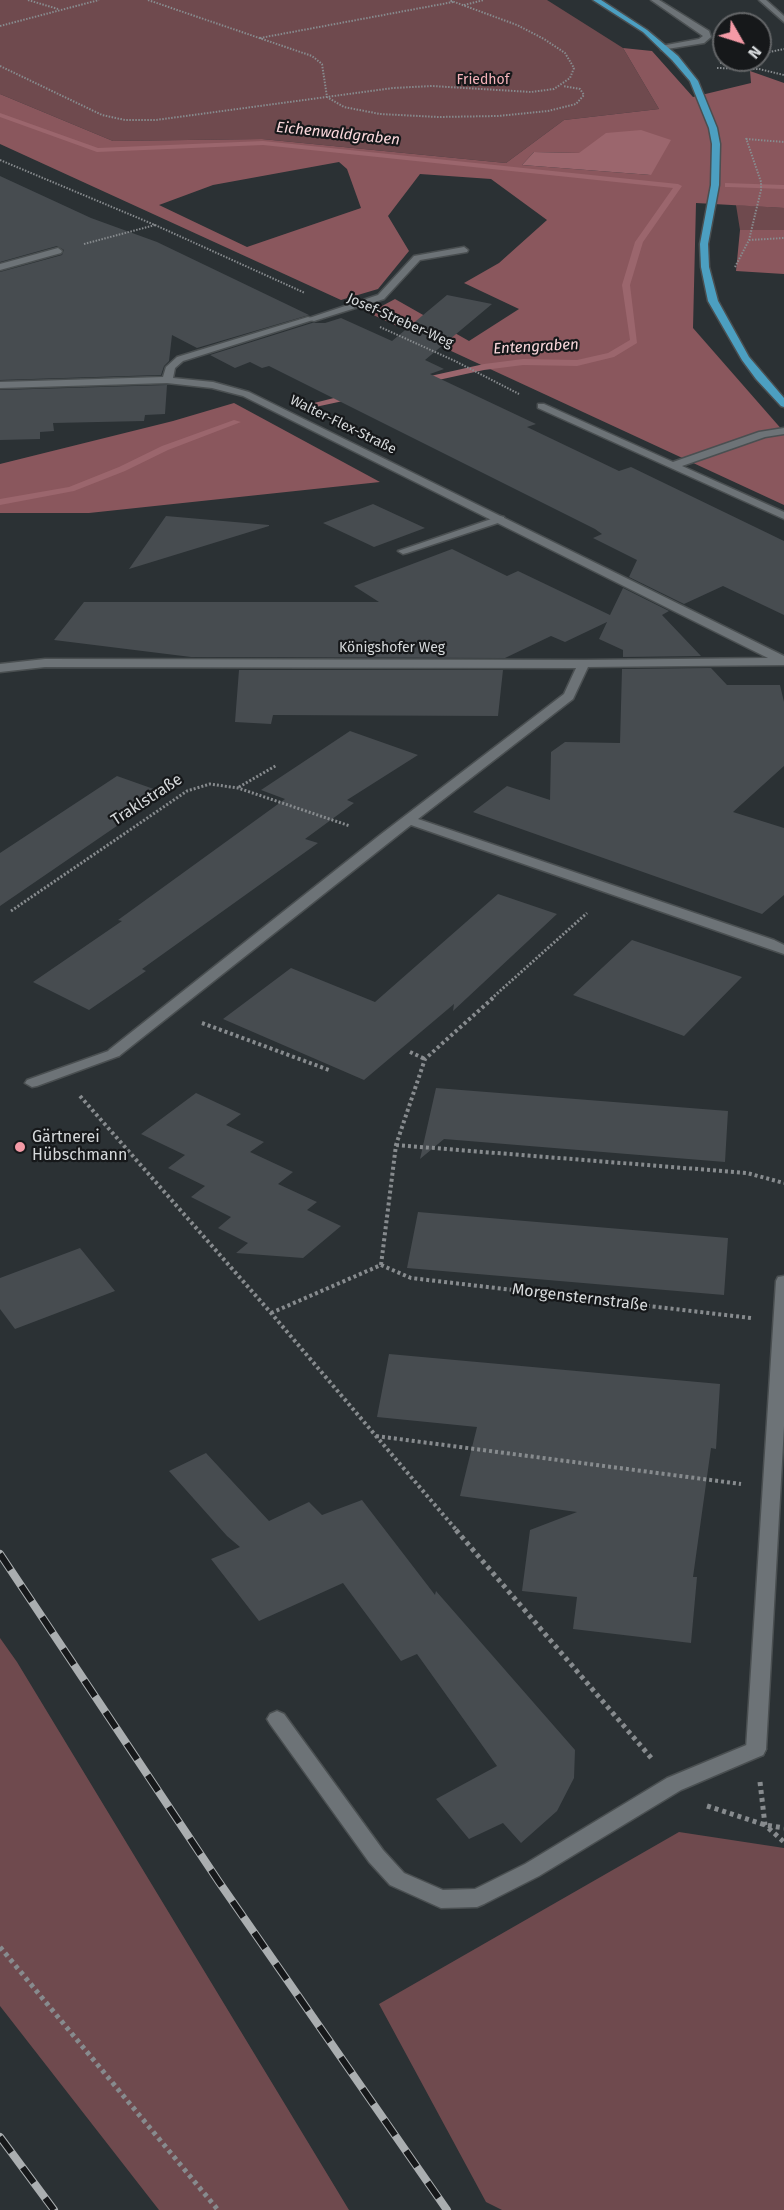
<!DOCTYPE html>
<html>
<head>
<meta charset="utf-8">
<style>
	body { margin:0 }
	#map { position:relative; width:784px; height:2210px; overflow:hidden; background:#2b3134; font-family:"Fira Sans",sans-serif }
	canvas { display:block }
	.north { position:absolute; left:712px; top:12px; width:60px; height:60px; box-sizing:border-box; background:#16181a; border:2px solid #636567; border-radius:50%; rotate:129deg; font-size:16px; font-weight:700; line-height:24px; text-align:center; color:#d6d9db }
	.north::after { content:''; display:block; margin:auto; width:21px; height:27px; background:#f49aa6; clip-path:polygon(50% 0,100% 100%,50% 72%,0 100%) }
</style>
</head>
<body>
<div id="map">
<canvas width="784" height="2210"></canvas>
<div class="north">N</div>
</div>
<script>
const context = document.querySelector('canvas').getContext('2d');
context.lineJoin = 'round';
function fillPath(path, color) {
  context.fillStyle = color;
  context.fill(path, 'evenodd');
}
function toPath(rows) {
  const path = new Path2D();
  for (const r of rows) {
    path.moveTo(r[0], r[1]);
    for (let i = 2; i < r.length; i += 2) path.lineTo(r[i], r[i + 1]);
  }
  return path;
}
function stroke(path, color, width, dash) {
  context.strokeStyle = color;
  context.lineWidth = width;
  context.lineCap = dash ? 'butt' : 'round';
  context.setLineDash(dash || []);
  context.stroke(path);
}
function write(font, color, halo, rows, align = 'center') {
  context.font = font + ' "Fira Sans",sans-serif';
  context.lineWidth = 4.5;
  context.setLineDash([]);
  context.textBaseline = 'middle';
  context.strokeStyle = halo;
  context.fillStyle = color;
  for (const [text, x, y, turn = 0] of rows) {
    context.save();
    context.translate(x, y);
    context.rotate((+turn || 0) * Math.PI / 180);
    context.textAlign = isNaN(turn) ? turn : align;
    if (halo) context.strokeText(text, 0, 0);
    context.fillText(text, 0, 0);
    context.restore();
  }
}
const green = toPath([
	[0,0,547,0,623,48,659,109,564,120,506,163,262,139,113,141,0,94],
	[736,205,784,208,784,230,740,230],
	[0,1638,17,1662,349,2210,159,2210,0,2006],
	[679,1832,784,1848,784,2210,502,2210,486,2202,379,2004]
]);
const forest = toPath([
	[623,48,652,51,693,97,751,83,750,71,784,83,784,208,696,203,693,328,784,432,784,505,369,313,395,299,469,341,519,309,464,283,499,263,547,220,491,179,420,174,388,216,409,251,378,289,341,300,0,144,0,94,113,141,262,139,506,163,564,120,659,109],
	[534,152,579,153,651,175,522,165],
	[339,162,347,169,361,208,247,247,159,205,213,185],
	[740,230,784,230,784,274,736,271],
	[234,403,380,482,89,513,0,513,0,464,173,421]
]);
const water = toPath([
	[641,130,671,140,651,175,522,165,534,152,579,153,606,133]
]);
const stream = toPath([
	[0,113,98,148,263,141,678,184,682,186,643,242,630,285,637,343,614,357,577,366,523,365,484,370,420,384,417,383,417,379,484,364,523,359,577,360,608,353,630,340,622,285,635,242,673,188,263,145,97,152,0,117,0,113],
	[725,183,784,185,784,189,728,187,725,187,725,183],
	[354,393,358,396,357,398,306,409,302,406,354,393],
	[234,420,241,422,168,450,125,471,74,491,0,505,0,499,69,487,119,467,162,446,234,420]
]);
const building = toPath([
	[0,176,91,218,157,242,309,315,197,348,172,335,169,361,164,366,161,375,0,380,0,272,62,255,64,250,57,246,0,262],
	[447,295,492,304,425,360,444,369,430,374,536,424,527,427,619,471,631,467,784,541,784,615,723,586,684,604,629,577,637,560,593,538,602,534,595,529,269,366,262,368,250,362,235,368,210,355,312,323,325,323,341,318,392,341],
	[167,385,165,414,145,415,144,421,53,423,54,431,40,432,40,439,0,440,0,390],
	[373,504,425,528,374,547,323,523],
	[166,516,269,525,269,526,129,569],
	[452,549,507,576,518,571,610,615,623,588,669,611,662,615,701,656,623,657,623,650,599,639,607,622,565,642,551,636,505,658,191,657,54,640,84,602,379,602,354,586],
	[711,668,727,685,780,685,784,702,784,766,733,812,784,828,784,895,762,914,473,812,507,786,550,800,551,752,565,742,620,743,622,669],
	[239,670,503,670,498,716,273,715,271,724,235,722],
	[350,731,418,755,347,800,354,803,305,839,318,843,142,969,146,971,89,1010,33,982,122,921,118,920,285,799,261,790],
	[117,776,165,793,0,906,0,853],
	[498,894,557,914,453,1011,454,1004,364,1080,223,1019,291,968,375,1002],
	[632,940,742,977,684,1036,573,995],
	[436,1088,728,1111,725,1162,444,1139,420,1159],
	[196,1093,241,1114,226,1125,264,1142,250,1152,293,1172,278,1184,317,1202,307,1210,341,1226,303,1258,236,1253,248,1243,218,1228,231,1217,191,1197,205,1186,168,1168,185,1155,141,1134],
	[418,1212,728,1238,724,1295,407,1268],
	[80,1248,115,1291,15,1329,0,1309,0,1278],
	[389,1354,720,1384,716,1449,711,1448,693,1577,697,1577,691,1643,573,1629,577,1597,522,1591,530,1530,577,1512,460,1496,477,1427,377,1417],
	[206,1453,269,1521,309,1502,322,1515,362,1500,435,1595,436,1591,575,1750,574,1778,557,1811,521,1843,503,1823,469,1839,436,1799,497,1766,417,1654,401,1661,343,1583,259,1621,211,1559,240,1547,227,1536,169,1471]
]);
const pathFar3 = toPath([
	[28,0,58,9],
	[148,0,312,56,322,64,327,97,344,107,380,114,438,117,498,116,548,111,576,104,584,95,580,89,563,86],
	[464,5,484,0],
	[0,26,99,0],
	[260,38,453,2],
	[760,54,784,49],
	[720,63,734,60],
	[0,66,102,115,125,120,156,120,393,88,432,86,531,92,554,89,570,78,574,68,565,53,544,39,517,25,449,0],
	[717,68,759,69,784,75],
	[746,139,784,142],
	[0,160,155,225,305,293],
	[749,240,784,238],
	[84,244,155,225],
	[735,267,749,240,761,190,761,182,746,138],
	[380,327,455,361,519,394]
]);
const pathFar2 = toPath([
	[239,787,277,765],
	[11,911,187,791,210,784,238,788,350,826],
	[491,999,587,913]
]);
const pathFar1 = toPath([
	[202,1023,329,1070],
	[410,1052,425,1059],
	[80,1096,271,1313,458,1532],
	[396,1145,747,1173,784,1183],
	[381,1265,411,1278,751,1318],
	[271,1313,381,1265,396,1145,425,1059,493,998],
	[376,1436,741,1484]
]);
const path = toPath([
	[456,1530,653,1760],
	[760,1782,765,1825,784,1842],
	[707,1806,765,1825,784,1828],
	[0,1947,218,2210]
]);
const service = toPath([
	[651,0,659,0,709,31,711,37,704,43,661,50,661,46,699,39,703,36,651,0],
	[464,247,468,250,467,252,420,260,384,299,314,321,306,319,378,295,414,256,464,247],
	[500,516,504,517,504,521,407,553,403,554,398,551,500,516],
	[114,1049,121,1053,119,1056,37,1086,32,1087,25,1083,27,1080,114,1049],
	[277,1711,284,1714,383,1850,404,1873,443,1890,475,1889,525,1864,667,1778,756,1741,763,1743,766,1749,763,1755,681,1790,539,1876,484,1904,477,1907,441,1908,390,1885,369,1862,270,1724,267,1719,270,1714,277,1711]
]);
const minor = toPath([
	[759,0,766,0,784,16,784,22,759,0],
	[58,248,62,251,61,253,0,270,0,264,58,248],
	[308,317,316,319,183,361,175,368,173,378,213,382,249,392,784,656,784,665,588,667,573,699,418,819,774,940,784,945,784,954,411,825,119,1056,109,1056,107,1053,109,1050,380,835,564,694,576,668,45,667,0,672,0,664,45,659,584,660,768,658,243,396,212,388,167,383,0,388,0,382,163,377,166,367,177,357,308,317],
	[538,404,544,404,673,462,759,432,784,428,784,434,765,437,682,466,784,512,784,519,538,408,538,404],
	[784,1276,784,1426,766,1749,763,1755,756,1757,749,1755,746,1749,776,1281,778,1277,784,1276]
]);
const primary = toPath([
	[593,0,601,0,647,30,678,56,698,81,717,128,720,144,719,185,708,244,709,267,718,301,749,357,784,398,784,407,781,406,756,379,742,360,708,301,701,267,700,244,711,185,712,144,709,128,690,81,672,60,643,32,593,0]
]);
const rail = toPath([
	[0,1554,219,1882,447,2210],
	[0,2137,54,2210]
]);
const markers = [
	[20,1147,6,"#f49aa6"]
];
const farParknames = [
	["Friedhof",483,80]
];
const farStreetnames = [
	["Josef-Streber-Weg",400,321,24],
	["Walter-Flex-Straße",343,425,26],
	["Königshofer Weg",392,648]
];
const farWaternames = [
	["Eichenwaldgraben",338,134,6],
	["Entengraben",536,347,-3]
];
const streetNames = [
	["Traklstraße",147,800,-33],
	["Morgensternstraße",580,1298,7]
];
const poiNames = [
	["Gärtnerei",32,1138],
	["Hübschmann",32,1156]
];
fillPath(green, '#6f4a4e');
fillPath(forest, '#8a575d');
fillPath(water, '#9b666d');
fillPath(stream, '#9b666d');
fillPath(building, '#474c50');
stroke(service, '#4a4f51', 3);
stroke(minor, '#4a4f51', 3);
stroke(primary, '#4a4f51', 3);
stroke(pathFar3, '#878b8e', 2, [1.5, 1.5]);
stroke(pathFar2, '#878b8e', 3, [2, 2]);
stroke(pathFar1, '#878b8e', 4, [3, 3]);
stroke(path, '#878b8e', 5, [4, 4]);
fillPath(service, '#6d7377');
fillPath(minor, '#6d7377');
fillPath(primary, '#4c9fc1');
stroke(rail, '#aaaeb0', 8);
stroke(rail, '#16181a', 6, [19]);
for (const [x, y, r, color] of markers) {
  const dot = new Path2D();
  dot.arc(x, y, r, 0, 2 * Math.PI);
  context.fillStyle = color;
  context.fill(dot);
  stroke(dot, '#16181a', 2);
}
write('14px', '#f5b3ba', '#16181a', farParknames);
write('14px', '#d6d9db', '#16181a', farStreetnames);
write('italic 15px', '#fbd8dc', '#16181a', farWaternames);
write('16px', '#d6d9db', '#16181a', streetNames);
write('16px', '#d6d9db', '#16181a', poiNames, 'left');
</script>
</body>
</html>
